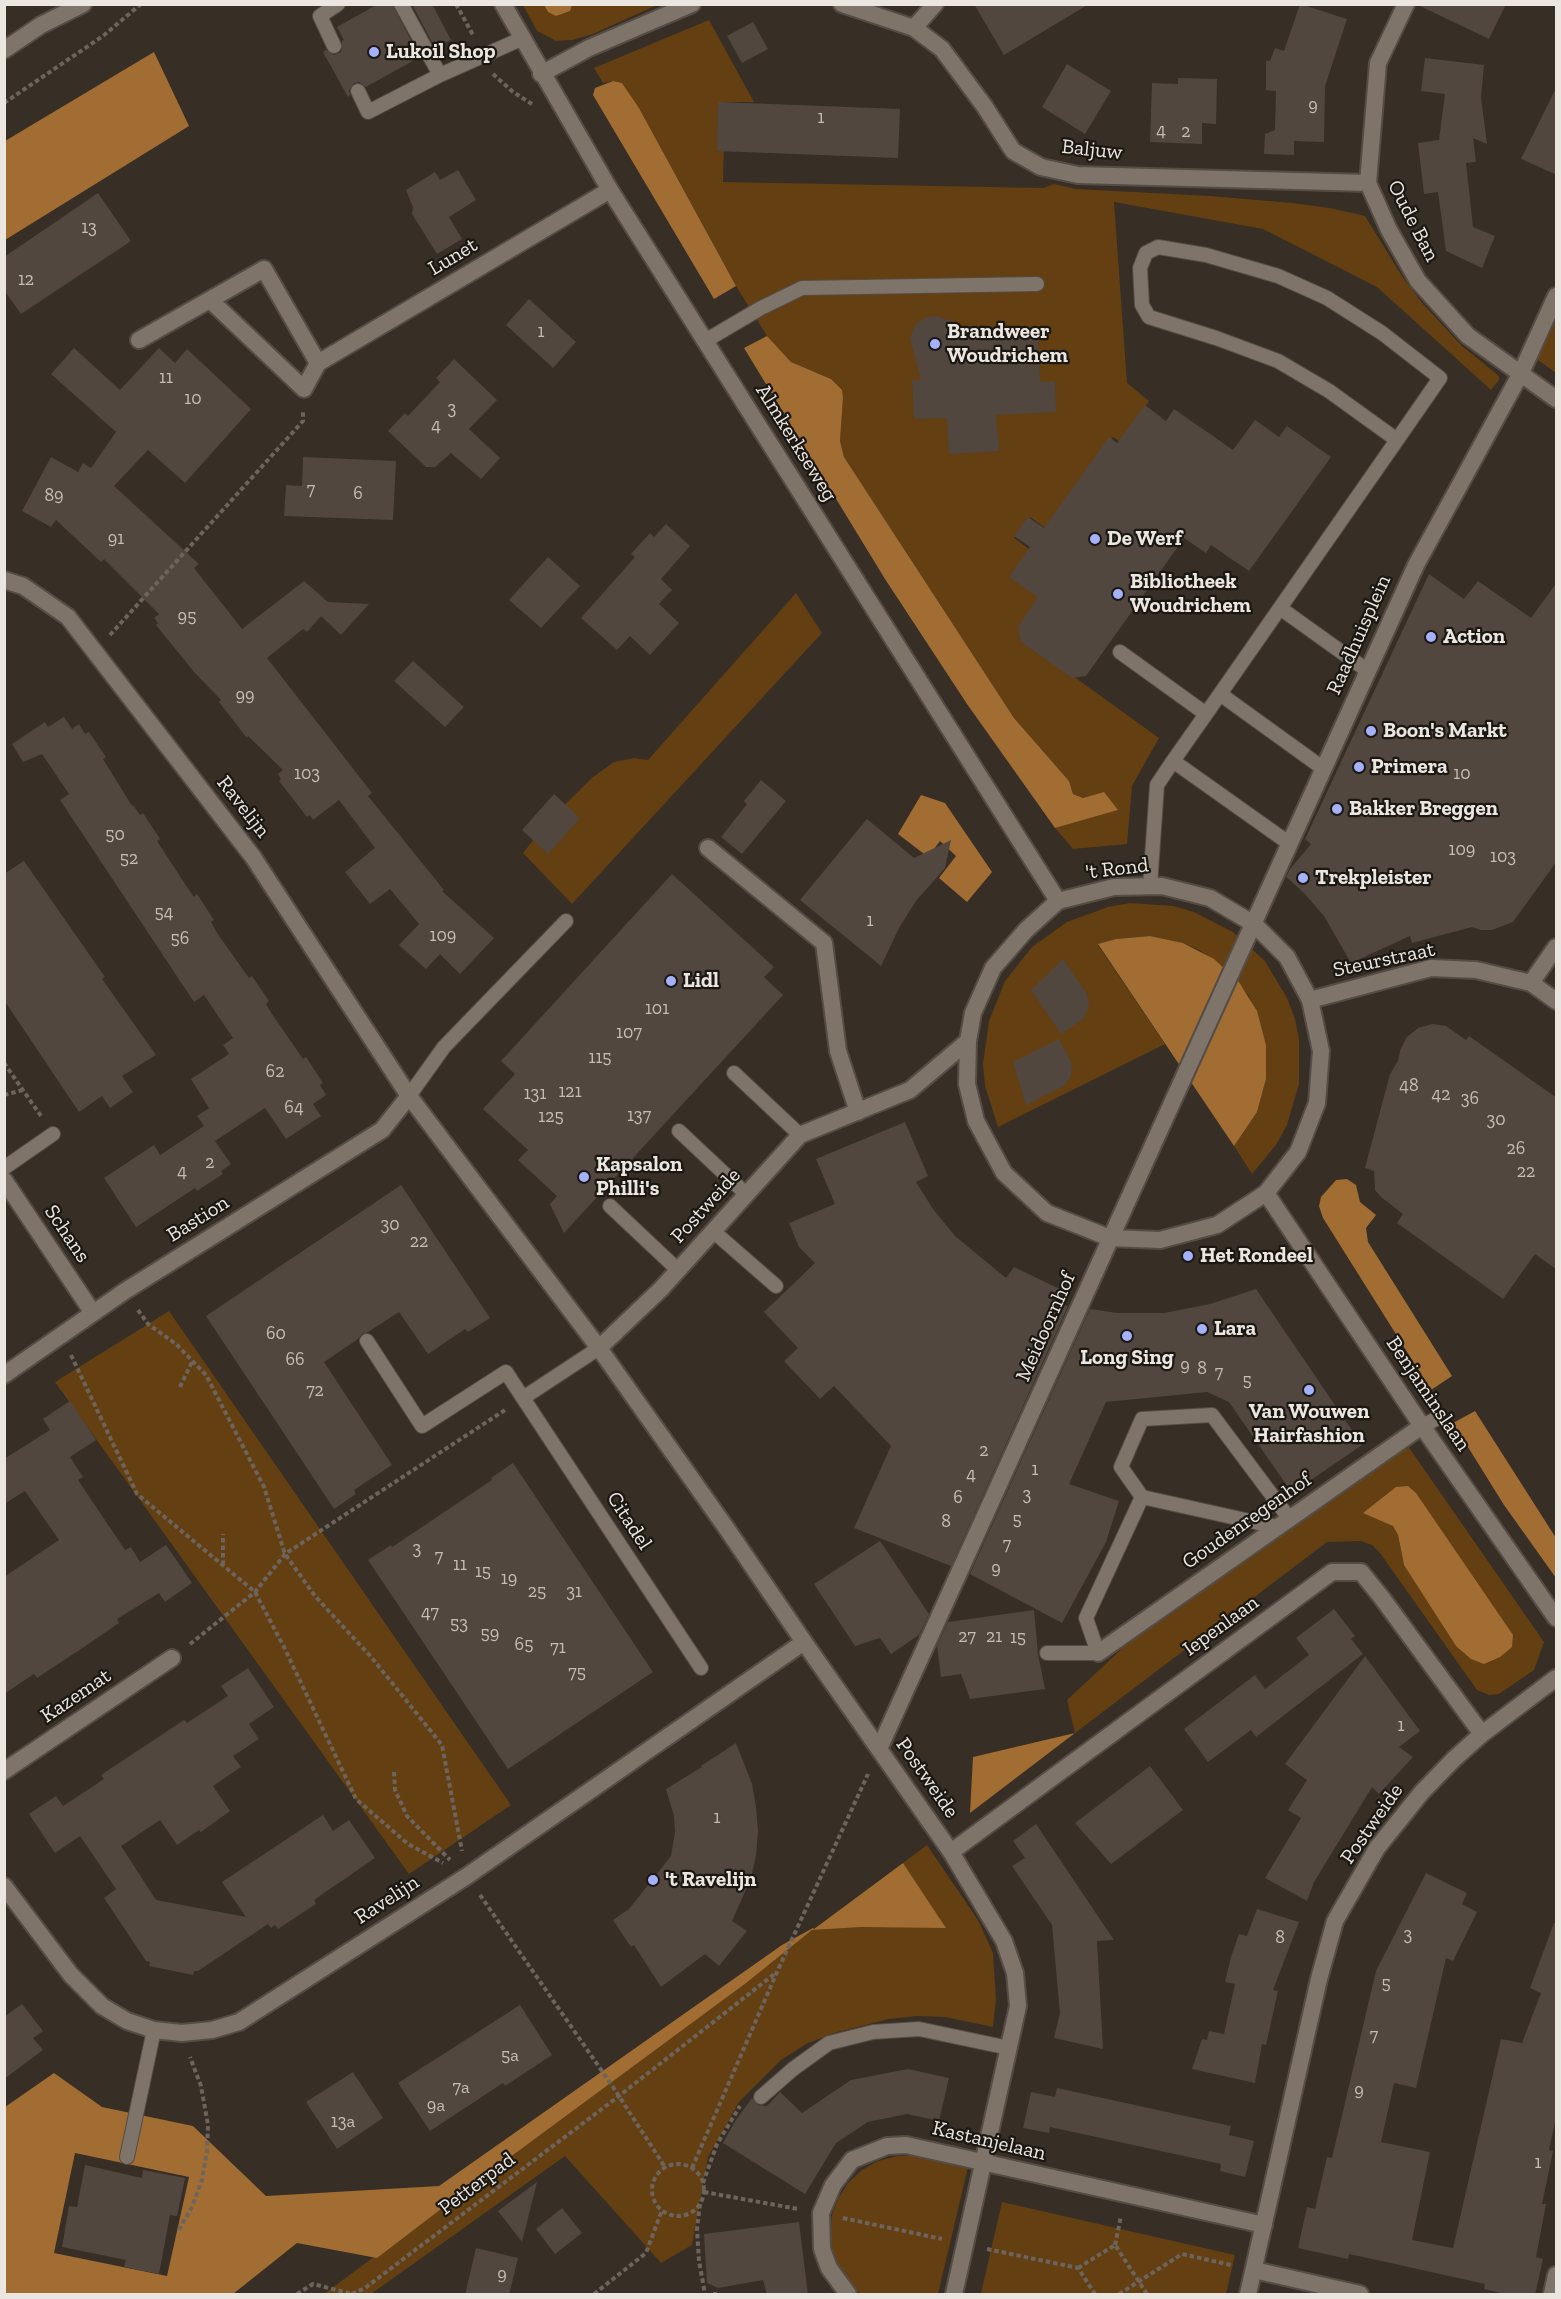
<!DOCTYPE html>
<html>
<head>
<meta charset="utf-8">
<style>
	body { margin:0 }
	#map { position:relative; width:1561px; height:2299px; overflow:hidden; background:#372e25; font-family:"Zilla Slab",serif }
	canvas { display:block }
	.frame { position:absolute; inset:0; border:6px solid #ece6e0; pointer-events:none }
</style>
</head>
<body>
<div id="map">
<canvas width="1561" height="2299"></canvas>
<div class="frame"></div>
</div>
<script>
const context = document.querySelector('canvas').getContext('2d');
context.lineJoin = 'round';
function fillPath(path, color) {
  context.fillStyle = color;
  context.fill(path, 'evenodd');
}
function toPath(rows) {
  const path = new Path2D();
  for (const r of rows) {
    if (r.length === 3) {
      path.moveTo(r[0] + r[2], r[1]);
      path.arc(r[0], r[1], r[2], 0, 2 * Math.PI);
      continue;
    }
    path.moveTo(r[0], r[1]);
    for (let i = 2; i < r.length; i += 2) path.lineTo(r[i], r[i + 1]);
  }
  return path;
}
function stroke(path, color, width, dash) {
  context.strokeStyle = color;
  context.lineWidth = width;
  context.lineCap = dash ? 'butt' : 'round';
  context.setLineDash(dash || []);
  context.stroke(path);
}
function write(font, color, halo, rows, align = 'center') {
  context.font = font + ' "Zilla Slab",serif';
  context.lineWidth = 4.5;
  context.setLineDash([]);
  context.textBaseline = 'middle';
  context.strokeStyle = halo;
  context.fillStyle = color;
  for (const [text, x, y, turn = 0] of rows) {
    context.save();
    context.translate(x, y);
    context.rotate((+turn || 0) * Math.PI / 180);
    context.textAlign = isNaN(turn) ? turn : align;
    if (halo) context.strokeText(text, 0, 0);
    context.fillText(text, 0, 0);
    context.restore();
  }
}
const green = toPath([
	[523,5,544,5,548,12,573,6,572,5,657,5,593,34,572,40,556,41,537,31],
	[709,20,754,102,725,102,723,182,1043,188,1054,184,1076,189,1210,196,1292,203,1330,208,1361,215,1365,216,1402,276,1423,304,1462,346,1499,376,1499,380,1491,390,1377,287,1263,229,1114,202,1127,383,1149,401,1122,443,1113,437,1097,459,1059,538,1030,517,1014,538,1033,552,1046,598,1019,637,1159,738,1132,786,1127,844,1073,849,1055,828,1117,810,1073,794,1069,781,1014,718,844,457,840,441,843,398,831,379,791,362,767,336,736,286,639,108,622,83,613,81,603,83,594,68],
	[1556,302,1556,373,1531,355],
	[796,593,822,633,572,904,523,853,553,816,593,777,614,762,634,758,648,760],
	[1130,903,1173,906,1194,912,1233,932,1265,961,1287,998,1295,1019,1299,1040,1299,1084,1287,1125,1276,1145,1252,1174,1234,1146,1257,1112,1266,1079,1266,1044,1249,996,1227,970,1199,950,1183,943,1150,936,1116,939,1098,945,1165,1044,998,1127,985,1086,983,1064,989,1021,1005,981,1032,947,1067,922,1108,907],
	[169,1311,511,1805,409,1874,55,1382],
	[1408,1446,1544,1642,1534,1670,1499,1694,1489,1695,1477,1690,1380,1553,1372,1545,1361,1541,1327,1542,1075,1733,1067,1700,1127,1644],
	[1416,1493,1404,1565,1398,1535,1393,1525,1364,1513],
	[927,1845,978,1920,993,1953,996,1999,993,2027,945,2017,917,2016,889,2019,834,2033,806,2044,781,2060,739,2102,708,2157,692,2245,661,2263,565,2156,371,2294,324,2294,812,1930,862,1927,945,1927,903,1863],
	[897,2156,917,2156,968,2167,938,2294,861,2294,852,2287,841,2272,833,2255,830,2236,832,2215,838,2199,848,2183,862,2170,878,2161],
	[1002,2202,1235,2255,1226,2294,981,2293]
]);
const water = toPath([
	[572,5,570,11,556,16,548,12,544,5],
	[154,52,189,126,5,240,5,141],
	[613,81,622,83,639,108,736,286,714,299,593,95,595,88],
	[767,336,791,362,831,379,842,390,843,398,840,441,844,457,1014,718,1069,781,1073,794,1083,798,1104,792,1118,810,1055,828,967,704,885,579,744,348],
	[921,795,945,803,992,872,967,902,939,878,956,856,940,841,928,857,898,834],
	[1150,936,1183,943,1214,959,1239,982,1257,1011,1266,1045,1266,1079,1257,1112,1234,1146,1098,944,1116,939],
	[1347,1179,1356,1185,1360,1202,1376,1215,1366,1228,1368,1242,1452,1376,1431,1390,1323,1218,1319,1206,1321,1197,1336,1180],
	[1475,1411,1556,1538,1556,1578,1504,1505,1453,1423],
	[1408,1486,1416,1493,1513,1635,1512,1647,1500,1657,1484,1664,1471,1659,1456,1646,1404,1565,1398,1535,1393,1526,1363,1513,1396,1487],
	[1075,1733,970,1813,973,1757],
	[903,1863,946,1928,862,1927,812,1930,746,1983,475,2183,377,2258,297,2243,233,2294,5,2294,5,2107,54,2073,102,2107,193,2126,266,2196,439,2186,782,1945,813,1928,814,1929],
	[75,2153,189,2177,167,2276,54,2253]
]);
const building = toPath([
	[378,4,392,4,420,57,366,87,359,82,354,83,349,90,350,95,348,97,323,52,326,50,334,55,341,52,342,41,344,40,337,27],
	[412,4,432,4,451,40,435,48],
	[974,4,1089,4,1004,55],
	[1300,4,1347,19,1325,86,1324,142,1294,141,1294,155,1264,154,1265,134,1275,130,1276,91,1266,90,1266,61,1270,61,1275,48,1284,51],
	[1416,4,1506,4,1489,39],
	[753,22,768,49,742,63,727,36],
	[1425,58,1484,65,1481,97,1487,144,1473,138,1476,162,1466,163,1473,227,1495,236,1482,268,1446,251,1438,192,1424,194,1418,143,1439,140,1445,94,1421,91],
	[1067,64,1111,91,1085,134,1042,107],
	[1178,78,1217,79,1216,124,1202,123,1202,144,1150,142,1152,83,1178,84],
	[1557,86,1557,175,1521,159],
	[718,102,900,109,898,158,717,151],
	[458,170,476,200,449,217,462,239,437,254,412,214,413,207,406,190,435,172,440,180],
	[98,193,131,241,21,314,4,290,4,257],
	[529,299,576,342,553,368,506,325],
	[935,316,952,321,966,339,1038,335,1040,382,1055,381,1056,412,996,415,999,451,949,454,947,418,914,419,912,380,921,380,910,338,916,324,926,317],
	[74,348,120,390,159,348,175,363,187,349,251,409,185,483,148,450,114,486,199,564,194,568,242,629,304,581,328,602,369,604,341,635,321,616,307,632,303,629,267,658,372,793,368,796,444,890,442,891,494,938,460,974,440,954,426,969,399,945,419,924,390,889,370,904,345,872,375,848,339,800,313,820,310,815,307,817,279,781,281,779,278,774,283,770,248,736,247,738,219,702,221,700,194,672,156,625,158,623,154,618,159,614,104,559,101,562,56,520,51,527,22,511,51,457,78,472,83,463,91,468,116,432,51,374],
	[454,359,497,400,469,429,500,458,481,479,451,453,435,467,426,467,388,431,405,413,408,416,440,382,436,378],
	[1145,405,1166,421,1174,409,1233,450,1255,420,1279,437,1287,426,1331,457,1249,571,1211,545,1206,553,1184,538,1086,676,1072,678,1020,641,1018,627,1038,597,1009,577,1030,547,1014,536,1028,517,1044,528,1109,437,1117,443],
	[303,457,396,461,393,520,284,516,286,485,302,486],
	[666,524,690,546,661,579,672,590,659,604,679,623,650,655,630,636,617,650,581,618,635,557,631,554,650,533,654,537],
	[548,557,580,586,541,628,509,600],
	[1429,574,1464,599,1478,581,1531,618,1557,582,1557,861,1513,922,1492,930,1481,930,1472,927,1412,943,1410,936,1351,963,1324,916,1304,893,1286,877,1290,869,1311,844,1305,839],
	[413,661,464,707,445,727,394,681],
	[64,717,72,729,79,724,85,734,89,732,106,757,103,759,132,806,133,805,140,815,143,813,160,839,157,841,187,887,194,897,197,894,214,920,211,922,217,933,249,978,252,976,269,1001,266,1004,272,1014,303,1059,306,1057,323,1083,320,1085,326,1095,313,1104,321,1116,286,1139,265,1108,215,1141,231,1164,221,1171,223,1174,197,1191,195,1188,136,1227,104,1178,154,1145,160,1155,204,1126,197,1116,209,1108,191,1079,229,1054,223,1045,233,1038,204,995,194,1002,60,800,69,794,42,754,23,762,12,744,45,722,48,727],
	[761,780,786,801,742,854,721,837,747,804,744,801],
	[554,794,580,818,548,854,522,830],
	[867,819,914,858,951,840,945,868,916,901,899,928,881,966,800,900],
	[24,861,105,977,102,979,156,1055,122,1076,133,1092,110,1108,102,1096,79,1112,4,1000,4,874],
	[672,874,774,967,764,977,783,995,564,1233,550,1204,557,1196,518,1160,528,1150,483,1109,515,1074,501,1061],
	[1063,959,1087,994,1089,1006,1084,1018,1061,1034,1031,990],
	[1432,1024,1446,1026,1466,1040,1469,1036,1557,1098,1557,1270,1535,1254,1503,1299,1397,1223,1403,1214,1381,1197,1375,1190,1374,1171,1365,1168,1390,1074,1398,1061,1400,1051,1406,1038,1418,1028],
	[1059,1039,1072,1064,1071,1076,1064,1086,1026,1105,1013,1062],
	[905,1122,928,1176,916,1182,933,1209,955,1236,1006,1278,1014,1267,1066,1292,1060,1305,1068,1306,951,1566,854,1528,891,1446,834,1386,820,1399,784,1361,798,1348,764,1312,815,1263,799,1247,789,1223,835,1204,816,1159],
	[401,1185,490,1318,468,1332,465,1329,428,1354,399,1312,368,1332,362,1334,358,1339,324,1362,392,1465,354,1490,356,1494,334,1509,206,1316],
	[1256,1289,1362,1445,1292,1493,1229,1402,1207,1392,1106,1402,1069,1484,1119,1501,1106,1542,1062,1623,970,1574,1090,1309,1118,1313,1164,1313,1210,1304],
	[70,1401,96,1440,70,1457,83,1477,78,1480,125,1550,131,1547,140,1562,166,1545,192,1583,165,1602,159,1593,117,1619,119,1623,84,1647,37,1678,34,1674,4,1694,4,1577,59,1540,25,1491,4,1504,4,1459,50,1430,43,1419],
	[513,1463,653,1672,508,1769,368,1560,391,1545,392,1547,492,1480,491,1478],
	[880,1541,929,1614,919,1635,891,1654,880,1638,855,1646,814,1584],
	[1334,1609,1355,1636,1351,1639,1363,1654,1256,1737,1251,1730,1208,1762,1184,1729,1255,1675,1265,1689,1309,1655,1296,1638],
	[1034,1610,1038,1654,1045,1689,970,1699,961,1674,941,1677,937,1646,948,1622],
	[1365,1656,1420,1731,1399,1747,1413,1757,1379,1794,1372,1787,1314,1882,1307,1901,1265,1878,1301,1818,1288,1810,1307,1780,1285,1764],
	[248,1668,274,1707,249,1724,259,1739,233,1756,241,1767,213,1786,230,1811,201,1832,199,1830,177,1845,160,1820,121,1846,156,1900,246,1917,222,1882,323,1815,333,1831,349,1820,375,1858,314,1900,316,1904,278,1929,275,1925,271,1928,268,1924,198,1971,194,1971,193,1975,149,1966,150,1962,146,1961,104,1898,116,1889,80,1836,55,1853,29,1814,56,1796,63,1806,104,1779,101,1775,184,1720,187,1723,228,1696,221,1686],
	[736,1743,752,1784,756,1807,758,1831,756,1855,751,1878,732,1921,747,1931,719,1966,705,1954,661,1987,634,1945,631,1947,613,1920,629,1909,671,1856,675,1832,674,1816,666,1789,702,1767,701,1766],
	[1150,1766,1183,1810,1111,1864,1075,1823],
	[1036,1824,1114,1940,1097,1941,1103,2049,1054,2038,1060,2013,1052,1925,1012,1866,1025,1858,1013,1841],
	[1426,1873,1467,1893,1462,1904,1477,1912,1453,1961,1446,1958,1416,2088,1394,2083,1381,2142,1430,2152,1412,2240,1453,2248,1501,2039,1522,2043,1541,1993,1530,1988,1554,1923,1557,1923,1557,2113,1549,2150,1553,2151,1542,2204,1546,2204,1536,2257,1543,2259,1535,2295,1509,2295,1484,2289,1485,2284,1377,2260,1349,2254,1348,2259,1298,2248,1307,2207,1315,2209,1327,2157,1332,2158,1376,1971],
	[1257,1909,1299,1922,1273,1990,1278,1991,1266,2045,1262,2044,1255,2083,1192,2069,1202,2039,1207,2040,1209,2031,1224,2034,1235,1984,1225,1982,1231,1957,1239,1934,1247,1936],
	[22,2004,43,2031,33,2038,43,2050,4,2079,4,2017],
	[520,2005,552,2055,505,2086,503,2083,430,2131,398,2083],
	[908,2069,949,2078,939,2121,907,2114,868,2122,836,2143,805,2194,723,2143,736,2120,752,2098,758,2105,767,2106,780,2092,802,2113,851,2080],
	[353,2072,383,2118,337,2149,306,2102],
	[1057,2088,1231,2126,1229,2135,1254,2141,1245,2177,1220,2171,1221,2164,1050,2127,1049,2133,1023,2128,1031,2092,1055,2097],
	[85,2165,142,2178,143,2170,185,2178,177,2216,170,2215,159,2274,124,2267,126,2260,62,2247,69,2206,77,2207],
	[537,2182,522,2242,498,2211],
	[562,2208,582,2233,555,2254,536,2229],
	[799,2222,808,2295,767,2295,763,2280,718,2288,707,2283,704,2234],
	[476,2248,518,2258,509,2295,465,2295]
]);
const path = toPath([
	[456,4,473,35],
	[493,74,513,92,532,104],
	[4,103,103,36,141,4],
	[110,635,303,421,303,411],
	[4,1063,41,1116],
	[4,1095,23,1090],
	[138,1310,148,1324,176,1344,206,1375,264,1487,285,1554,315,1596,372,1658,442,1745,462,1851],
	[71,1355,137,1494,255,1592,284,1647,356,1799,408,1844,443,1863],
	[180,1387,193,1360],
	[223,1565,223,1534],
	[190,1644,255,1592,285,1554,505,1410],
	[394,1772,395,1790,407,1816,450,1860],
	[480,1895,613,2087,665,2167],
	[678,2190,26],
	[692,2168,777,1972,868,1774],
	[703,2183,717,2144,740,2106],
	[704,2192,798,2209],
	[700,2204,697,2229,699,2261,705,2294],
	[843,2218,942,2239],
	[179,2230,192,2207,202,2180,207,2151,208,2125,201,2086,190,2057],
	[1115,2245,1121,2216],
	[987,2249,1078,2268,1095,2294],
	[1078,2268,1115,2245,1147,2294],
	[297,2294,313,2284,352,2294],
	[352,2294,365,2288,619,2096,777,1972],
	[594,2294,646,2253,662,2210],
	[713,2294,717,2294],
	[1119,2294,1182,2254,1231,2265]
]);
const service = toPath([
	[401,4,440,75,521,39],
	[334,46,320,16,338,4],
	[358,91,368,112,440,75],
	[705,341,761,308,802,288,1037,284],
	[1280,608,1368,671],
	[1120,652,1206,714],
	[1220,694,1324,769],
	[1173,761,1290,844],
	[1150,886,1157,785,1173,761,1206,714,1220,694,1397,440,1440,378,1382,333,1327,298,1278,276,1206,255,1158,247,1146,253,1140,268,1142,305,1149,317,1216,338,1278,361,1329,391,1397,440],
	[734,1073,800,1135],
	[409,1096,444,1047,566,921],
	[679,1131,746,1194],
	[4,1168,53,1134],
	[610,1206,678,1270],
	[713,1231,776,1286],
	[367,1341,422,1426,506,1372,523,1398,599,1348],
	[523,1398,701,1668],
	[1422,1426,1438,1418],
	[1142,1497,1277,1527],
	[1047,1653,1098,1653,1086,1618,1142,1497,1121,1467,1142,1419,1212,1415,1289,1518],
	[761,2097,793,2069,829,2043,873,2032,919,2029,1009,2048],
	[127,2157,154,2030]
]);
const pedestrian = toPath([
	[879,1749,1416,565,1521,373]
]);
const minor = toPath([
	[842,4,914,28,942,49,985,107,1013,151,1041,167,1078,175,1368,183],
	[1406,4,1378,63,1368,183,1389,230,1418,281,1468,336,1556,399],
	[914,28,935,4],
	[541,74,589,48,692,4],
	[210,300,304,389,318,363],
	[139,340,264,269,318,363,610,190],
	[1521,373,1556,296],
	[4,580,23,586,68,617,253,857,409,1096,599,1348,727,1529,804,1642,951,1852,1004,1941,1015,1973,1018,2006,954,2294],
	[708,848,824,943,838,1051,858,1112],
	[1058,901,1026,930,993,968,973,1013,968,1041,967,1084,976,1121,1004,1173,1047,1213,1110,1238,1160,1240,1217,1225,1266,1193],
	[1531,983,1556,1001],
	[1310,1000,1431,968,1476,970,1531,983,1556,947],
	[4,1180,93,1313],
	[599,1348,661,1289,800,1135,910,1090,968,1041],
	[4,1375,125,1291,382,1130,409,1096],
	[1098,1653,1422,1426],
	[4,1771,172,1658],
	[951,1852,1332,1572,1361,1572,1382,1598,1482,1734],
	[4,1886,71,1975,102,2006,127,2021,154,2030,182,2033,212,2030,239,2022,467,1876,804,1642],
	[1254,2270,1360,2294],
	[848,2294,829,2268,822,2249,821,2213,833,2185,852,2160,887,2146,906,2145,1264,2225],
	[1248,2294,1319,1979,1335,1921,1377,1848,1422,1792,1454,1759,1482,1734,1556,1678],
	[1552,2294,1556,2275]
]);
const tertiary = toPath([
	[503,4,610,190,1058,901,1114,887,1162,886,1210,898,1254,924,1287,957,1310,1000,1321,1051,1317,1103,1298,1152,1266,1193,1422,1426,1556,1618],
	[4,50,41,25,83,4]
]);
const markers = [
	[374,52,6,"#a6b1fc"],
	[935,344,6,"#a6b1fc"],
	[1095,539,6,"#a6b1fc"],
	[1118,594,6,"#a6b1fc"],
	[1431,637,6,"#a6b1fc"],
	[1371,731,6,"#a6b1fc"],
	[1359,767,6,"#a6b1fc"],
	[1337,809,6,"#a6b1fc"],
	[1303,878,6,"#a6b1fc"],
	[671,981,6,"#a6b1fc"],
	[584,1177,6,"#a6b1fc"],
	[1188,1256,6,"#a6b1fc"],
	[1202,1329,6,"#a6b1fc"],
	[1127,1336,6,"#a6b1fc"],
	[1309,1390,6,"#a6b1fc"],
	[653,1880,6,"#a6b1fc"]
];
const numberNames = [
	["9",1313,106],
	["1",821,118],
	["4",1161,131],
	["2",1186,132],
	["13",89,228],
	["12",26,280],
	["1",541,332],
	["11",166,378],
	["10",193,399],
	["3",452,409],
	["4",436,426],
	["7",311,490],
	["6",358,494],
	["89",54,496],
	["91",116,539],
	["95",187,617],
	["99",245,696],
	["103",307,774],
	["10",1462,774],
	["50",115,835],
	["109",1462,850],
	["103",1503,857],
	["52",129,859],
	["54",164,913],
	["1",870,921],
	["109",443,936],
	["56",180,939],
	["101",657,1009],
	["107",629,1033],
	["115",600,1058],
	["62",275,1072],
	["48",1409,1086],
	["121",570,1092],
	["131",535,1094],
	["42",1441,1095],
	["36",1470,1099],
	["64",294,1108],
	["137",639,1116],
	["125",551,1117],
	["30",1496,1120],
	["26",1516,1149],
	["2",210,1163],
	["4",182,1172],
	["22",1526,1172],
	["30",390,1225],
	["22",419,1242],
	["60",276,1334],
	["66",295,1360],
	["9",1185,1366],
	["8",1202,1369],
	["7",1219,1373],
	["5",1247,1381],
	["72",315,1391],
	["2",984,1451],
	["1",1035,1470],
	["4",971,1475],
	["3",1027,1495],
	["6",958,1498],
	["5",1017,1520],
	["8",946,1522],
	["7",1007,1545],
	["3",417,1549],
	["7",439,1557],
	["11",460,1565],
	["9",996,1569],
	["15",483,1572],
	["19",509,1579],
	["25",537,1592],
	["31",574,1592],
	["47",430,1613],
	["53",459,1624],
	["59",490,1634],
	["27",967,1637],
	["21",994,1637],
	["15",1018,1638],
	["65",524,1645],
	["71",558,1648],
	["75",577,1673],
	["1",1401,1726],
	["1",717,1818],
	["3",1408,1935],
	["8",1280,1938],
	["5",1386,1984],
	["7",1374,2036],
	["5a",510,2056],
	["7a",461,2088],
	["9",1359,2091],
	["9a",436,2106],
	["13a",343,2122],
	["1",1538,2163],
	["9",502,2275]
];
const poiNames = [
	["Lukoil Shop",386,52],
	["Brandweer",947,332],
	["Woudrichem",947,356],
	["De Werf",1107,539],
	["Bibliotheek",1130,582],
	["Woudrichem",1130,606],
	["Action",1443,637],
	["Boon's Markt",1383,731],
	["Primera",1371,767],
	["Bakker Breggen",1349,809],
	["Trekpleister",1315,878],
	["Lidl",683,981],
	["Kapsalon",596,1165],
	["Philli's",596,1189],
	["Het Rondeel",1200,1256],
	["Lara",1214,1329],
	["Long Sing",1127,1358,"center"],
	["Van Wouwen",1309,1412,"center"],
	["Hairfashion",1309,1436,"center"],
	["'t Ravelijn",665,1880]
];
const streetNames = [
	["Baljuw",1092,150,6],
	["Oude Ban",1413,221,63],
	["Lunet",453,257,-31],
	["Almkerkseweg",796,443,58],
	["Raadhuisplein",1359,635,-66],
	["Ravelijn",243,807,52],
	["'t Rond",1117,869,-7],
	["Steurstraat",1384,960,-12],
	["Postweide",706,1206,-48],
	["Bastion",198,1219,-32],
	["Schans",67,1234,56],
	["Meidoornhof",1046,1327,-66],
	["Benjaminslaan",1428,1394,56],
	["Citadel",629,1521,57],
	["Goudenregenhof",1247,1521,-35],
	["Iepenlaan",1221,1626,-36],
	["Kazemat",76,1696,-34],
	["Postweide",927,1778,55],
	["Postweide",1372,1824,-55],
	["Ravelijn",387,1900,-33],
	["Kastanjelaan",989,2141,13],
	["Petterpad",477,2184,-37]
];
fillPath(green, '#633f12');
fillPath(water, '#a16d33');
fillPath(building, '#51473e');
stroke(service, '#544c45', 16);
stroke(pedestrian, '#544c45', 20);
stroke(minor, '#544c45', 20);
stroke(tertiary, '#544c45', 20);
stroke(path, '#6d655d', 4, [4.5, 3]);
stroke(service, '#7e7469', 14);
stroke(pedestrian, '#7e7469', 16);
stroke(minor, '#7e7469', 16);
stroke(tertiary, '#7e7469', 16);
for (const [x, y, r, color] of markers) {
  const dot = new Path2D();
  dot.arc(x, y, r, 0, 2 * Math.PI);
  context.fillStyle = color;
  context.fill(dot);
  stroke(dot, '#1b1713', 2);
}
write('18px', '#c5beb8', null, numberNames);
write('bold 21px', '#ece6e0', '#1b1713', poiNames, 'left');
write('21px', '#ece6e0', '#1b1713', streetNames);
</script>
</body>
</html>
